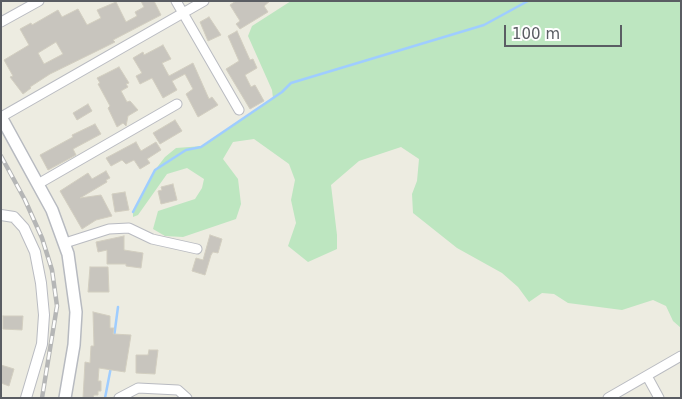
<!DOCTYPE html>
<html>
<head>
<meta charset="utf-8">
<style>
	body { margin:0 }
	#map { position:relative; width:682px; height:399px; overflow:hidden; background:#edece1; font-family:"DejaVu Sans",sans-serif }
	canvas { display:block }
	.frame { position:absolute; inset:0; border:2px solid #5a5d63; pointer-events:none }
	.scale { position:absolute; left:504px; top:25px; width:118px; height:22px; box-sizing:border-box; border:2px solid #5a5d63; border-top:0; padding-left:6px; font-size:15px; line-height:18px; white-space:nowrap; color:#5a5d63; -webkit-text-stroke:4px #fff; paint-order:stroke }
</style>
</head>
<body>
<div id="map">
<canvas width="682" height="399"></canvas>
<div class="frame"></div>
<div class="scale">100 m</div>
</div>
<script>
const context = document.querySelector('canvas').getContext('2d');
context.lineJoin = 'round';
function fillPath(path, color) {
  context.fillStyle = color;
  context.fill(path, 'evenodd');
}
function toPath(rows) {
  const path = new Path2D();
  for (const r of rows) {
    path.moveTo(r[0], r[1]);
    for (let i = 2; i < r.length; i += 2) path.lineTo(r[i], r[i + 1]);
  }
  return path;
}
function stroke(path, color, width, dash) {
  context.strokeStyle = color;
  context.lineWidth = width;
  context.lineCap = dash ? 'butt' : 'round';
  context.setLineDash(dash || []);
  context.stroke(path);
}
const green = toPath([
	[291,1,681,1,681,328,673,321,666,306,653,300,622,310,568,303,554,294,542,293,529,302,518,287,502,273,457,248,413,213,412,194,417,181,419,159,401,147,359,161,331,185,337,235,337,249,308,262,288,246,296,223,291,200,295,180,289,164,254,139,233,142,223,159,238,179,241,204,236,219,183,237,165,236,153,229,158,211,195,199,202,188,204,179,187,168,167,174,138,215,133,217,133,212,155,170,165,157,176,148,203,146,273,98,272,90,248,36,252,26]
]);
const stream = toPath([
	[133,212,155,170,186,150,201,147,282,92,291,83,484,25,528,1],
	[114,337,118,307],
	[105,398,111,367]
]);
const building = toPath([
	[141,1,154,1,161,15,113,40,115,42,103,48,50,74,30,87,31,88,23,94,10,77,13,76,4,60,29,45,20,29,31,23,32,25,58,10,62,17,78,9,87,25,101,18,97,10,116,2,126,22,137,16,135,12,144,7,141,1],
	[56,42,63,54,44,64,38,53,56,42],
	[236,1,270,1,264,6,268,12,240,29,236,24,240,21,230,5,236,1],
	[209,17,221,35,208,41,200,22,209,17],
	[237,31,250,60,253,59,257,68,245,75,251,87,255,85,264,101,250,109,226,69,239,61,228,36,237,31],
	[163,45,171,59,162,63,169,76,193,63,209,99,212,97,218,105,198,117,186,94,193,89,185,74,172,81,177,90,163,98,152,78,140,84,136,76,142,73,133,58,143,52,144,55,163,45],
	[119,67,129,83,126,84,128,87,121,91,127,102,130,101,138,110,128,116,126,126,123,123,117,127,108,108,110,106,98,84,100,83,97,78,119,67],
	[88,104,92,111,77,120,73,113,88,104],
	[175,120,182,131,160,144,153,133,175,120],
	[95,124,101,134,73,149,76,155,48,170,40,155,73,137,72,135,95,124],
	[136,142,141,151,156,142,161,150,147,159,150,163,140,169,134,160,126,164,122,160,111,166,106,158,136,142],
	[106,171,110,178,106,180,107,182,80,198,101,195,112,216,96,220,82,229,60,191,88,173,92,179,106,171],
	[173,184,177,200,161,204,158,191,162,190,161,187,173,184],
	[125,192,129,210,115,212,112,194,125,192],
	[210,235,222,239,218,253,213,252,211,255,205,275,192,271,196,258,203,260,210,235],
	[124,236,124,250,143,253,141,268,126,266,126,264,107,264,107,250,98,252,96,242,124,236],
	[90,267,108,267,109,292,88,292,90,267],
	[93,312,110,316,110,328,114,328,113,334,131,335,125,372,99,368,98,381,101,381,101,391,98,391,98,395,94,395,93,398,83,398,85,362,90,363,91,346,94,346,93,312],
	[3,316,23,316,22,330,3,329,3,316],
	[149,350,158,350,155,374,136,373,136,355,148,355,149,350],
	[1,365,14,369,9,386,1,383,1,365]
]);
const minor = toPath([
	[176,1,239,110],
	[1,22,39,1],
	[1,117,204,1],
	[38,184,177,104],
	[65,243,109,229,129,228,152,239,197,249],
	[647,376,659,398],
	[119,398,138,388,178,390,187,398],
	[608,398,681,356]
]);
const tertiary = toPath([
	[1,215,14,217,24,228,35,252,41,283,44,315,42,344,26,398]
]);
const secondary = toPath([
	[1,117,52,210,68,254,76,312,74,345,65,398]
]);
const rail = toPath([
	[1,156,25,200,42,238,52,270,57,306,42,398]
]);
fillPath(green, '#bde6c0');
stroke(stream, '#9fcdff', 2.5);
fillPath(building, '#c8c5be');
stroke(building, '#d2cec0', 1);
stroke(minor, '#b9bbc1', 11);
stroke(tertiary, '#b9bbc1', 12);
stroke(secondary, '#b7bac0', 14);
stroke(minor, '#fff', 9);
stroke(tertiary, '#fff', 10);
stroke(secondary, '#fff', 11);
stroke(rail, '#b5b6b6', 4.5);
stroke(rail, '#fff', 2.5, [8]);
</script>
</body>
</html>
